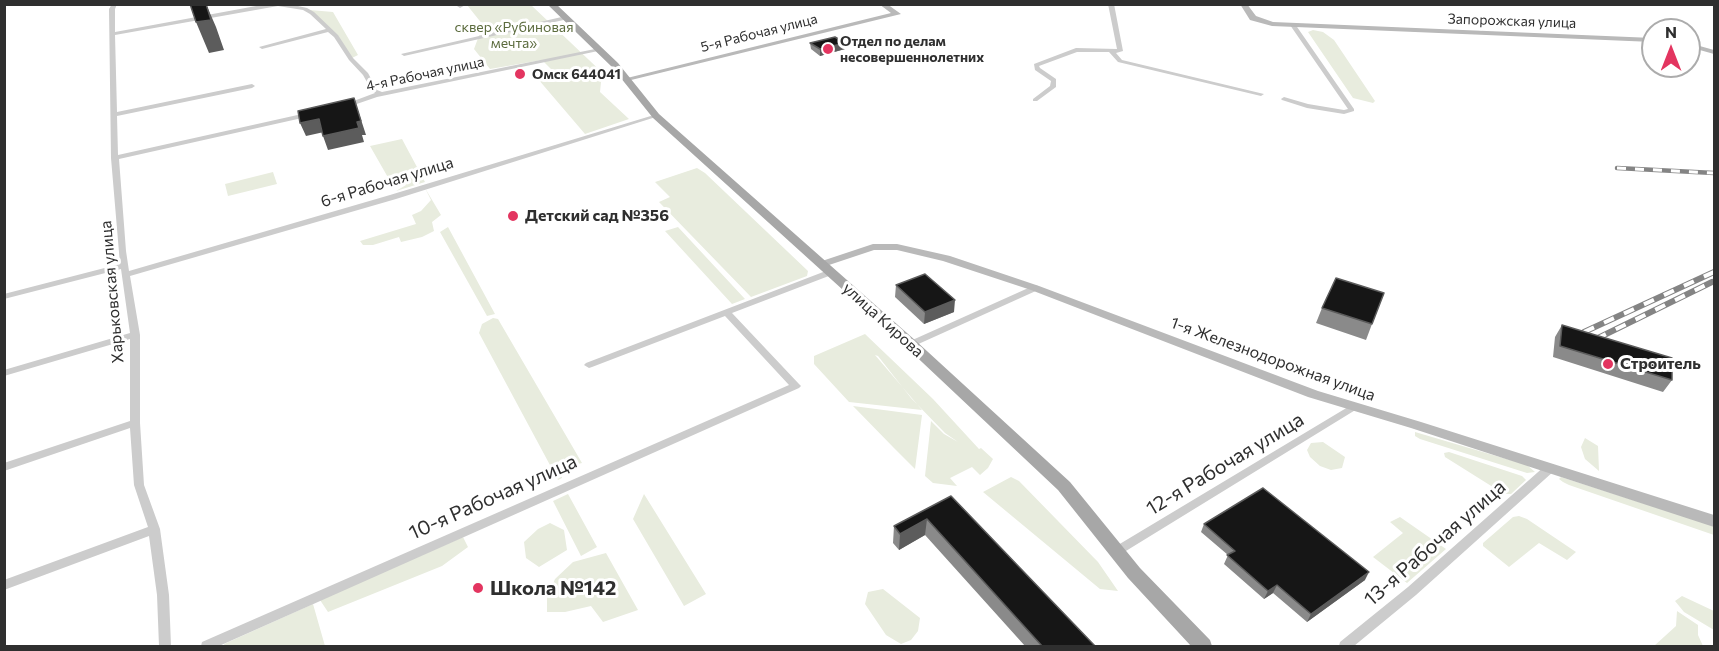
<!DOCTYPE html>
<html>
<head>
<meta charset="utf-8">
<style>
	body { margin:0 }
	#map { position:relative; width:1719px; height:651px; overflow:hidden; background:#fff; font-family:Commissioner,sans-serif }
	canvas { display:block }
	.frame { position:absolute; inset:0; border:6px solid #2f2f2f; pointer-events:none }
	.north { position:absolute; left:1641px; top:18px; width:60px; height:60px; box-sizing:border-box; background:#fff; border:2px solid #acacac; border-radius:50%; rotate:0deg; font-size:16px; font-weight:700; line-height:24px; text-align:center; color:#2f2f2f }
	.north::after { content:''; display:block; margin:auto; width:21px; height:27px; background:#e33560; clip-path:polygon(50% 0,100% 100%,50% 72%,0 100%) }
</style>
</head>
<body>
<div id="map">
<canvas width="1719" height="651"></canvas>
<div class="frame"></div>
<div class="north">N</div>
</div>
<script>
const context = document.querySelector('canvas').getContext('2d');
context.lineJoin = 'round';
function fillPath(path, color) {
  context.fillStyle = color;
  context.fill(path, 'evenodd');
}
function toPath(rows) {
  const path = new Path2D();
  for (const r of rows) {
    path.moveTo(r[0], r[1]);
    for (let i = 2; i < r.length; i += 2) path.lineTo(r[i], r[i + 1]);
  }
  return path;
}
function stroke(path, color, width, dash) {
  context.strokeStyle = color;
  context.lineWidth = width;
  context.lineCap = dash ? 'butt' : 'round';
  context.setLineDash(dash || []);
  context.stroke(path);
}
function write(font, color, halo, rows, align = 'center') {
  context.font = font + ' Commissioner,sans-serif';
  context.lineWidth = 6;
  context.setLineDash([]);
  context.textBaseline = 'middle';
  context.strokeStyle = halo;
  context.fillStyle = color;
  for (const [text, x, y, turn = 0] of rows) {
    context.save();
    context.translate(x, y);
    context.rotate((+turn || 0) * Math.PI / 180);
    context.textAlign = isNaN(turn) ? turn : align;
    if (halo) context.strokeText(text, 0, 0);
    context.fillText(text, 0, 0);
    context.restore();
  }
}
const green = toPath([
	[467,5,531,5,608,78,601,82,600,92,629,119,585,134,538,79,556,74,542,60,490,69,474,49,483,25],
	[310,10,333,12,358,55,352,58,338,36],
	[1313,30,1323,32,1334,40,1375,101,1373,103,1353,98,1308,32],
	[402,139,425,182,396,191,406,185,401,178,390,181,370,146],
	[697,168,705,173,808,271,807,276,751,297,659,202,670,197,655,182],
	[273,172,277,184,228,196,225,184],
	[425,188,441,215,432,222,434,231,422,237,401,242,399,237,373,245,363,245,360,241,416,224,412,215,421,211,431,200],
	[448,227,495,314,487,316,440,232],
	[678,227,745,299,732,304,665,231],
	[493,318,498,319,582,463,566,467,561,474,562,478,558,480,479,333,482,324],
	[865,334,933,399,979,449,981,448,993,459,988,468,980,475,972,467,950,478,957,486,933,483,925,476,931,421,944,434,958,442,945,433,911,398,878,356,875,355,922,410,849,402,814,364,814,356],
	[853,406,922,415,915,469,893,447],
	[1415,432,1527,465,1535,472,1527,473,1420,439,1415,436],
	[1585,438,1598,446,1599,471,1585,459,1581,447],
	[1323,442,1345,457,1342,468,1331,470,1320,466,1310,457,1307,450,1311,443],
	[1449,452,1522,476,1526,480,1511,494,1504,494,1445,457,1444,453],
	[1011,477,1019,481,1098,562,1118,591,1100,589,983,492],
	[1561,477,1714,526,1714,535,1569,485,1563,482,1559,479],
	[568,494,597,547,581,556,553,501],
	[644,494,706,594,684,606,633,519],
	[1519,516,1527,519,1576,552,1567,560,1539,543,1509,567,1483,546,1483,543,1513,517],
	[1400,517,1446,549,1407,583,1373,557,1403,533,1390,522],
	[550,523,564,530,567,550,539,567,526,558,524,542,538,529],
	[463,537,468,547,442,566,328,612,320,600],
	[606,553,638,610,603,622,591,606,565,612,547,612,547,598,555,579,573,562],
	[883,589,920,618,918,631,911,640,901,644,886,635,865,604,868,592],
	[1682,596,1714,611,1714,630,1684,612,1675,601],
	[313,604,325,646,225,646,224,644],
	[1677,611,1698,625,1698,635,1703,646,1654,646,1676,626]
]);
const street = toPath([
	[112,4,117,4,115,9,115,32,267,4,289,4,307,8,314,12,338,35,353,58,368,73,377,90,382,92,600,48,603,50,377,97,345,108,342,106,343,105,375,93,372,91,363,75,349,60,334,37,328,32,262,49,259,47,326,29,310,14,303,10,278,6,115,35,117,112,252,84,255,86,252,88,117,116,118,155,311,112,314,114,311,116,119,159,126,251,129,271,390,195,654,115,659,116,396,199,130,276,140,335,140,423,144,485,160,529,169,595,171,646,159,646,157,595,149,536,4,590,4,580,148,527,134,485,130,428,4,471,4,463,130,421,130,339,4,376,4,370,130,333,121,269,4,299,4,294,120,264,111,158,109,9,112,4],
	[467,4,460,8,457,6,459,4,467,4],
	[1108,4,1114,4,1123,51,1116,53,1122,60,1264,94,1261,96,1118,62,1109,52,1077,52,1039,66,1040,68,1056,79,1056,87,1037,101,1033,101,1033,99,1050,86,1051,81,1035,70,1034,64,1076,48,1117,49,1108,4],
	[566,16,568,17,568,19,404,56,401,54,566,16],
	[1293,23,1295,24,1354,109,1354,111,1344,114,1307,108,1282,100,1281,99,1284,97,1308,104,1344,110,1348,109,1290,25,1293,23],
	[831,269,835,272,834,274,732,313,799,384,801,386,799,388,219,646,201,646,202,642,789,385,725,316,592,367,589,368,584,365,586,363,831,269],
	[1035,285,1038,286,1039,288,1038,290,914,346,908,346,906,344,908,342,1035,285],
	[1353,404,1357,405,1358,407,1357,409,1121,554,1117,556,1113,554,1111,551,1113,548,1353,404],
	[1550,464,1554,465,1555,468,1554,471,1416,595,1354,646,1339,646,1340,642,1408,587,1546,465,1550,464]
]);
const secondary = toPath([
	[879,4,887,4,901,14,627,81,623,79,891,13,879,4],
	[1240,4,1247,4,1256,16,1273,22,1653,38,1653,42,1272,26,1250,20,1240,4],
	[1689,43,1714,50,1714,54,1689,47,1689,43],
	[873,244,897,244,950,256,1039,286,1318,391,1421,422,1714,515,1714,527,1411,428,1308,397,1031,290,943,261,897,250,874,250,823,267,817,264,819,262,873,244]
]);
const primary = toPath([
	[547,4,556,4,618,63,659,114,916,341,1070,482,1140,568,1210,640,1212,646,1191,646,1128,578,1058,490,906,347,653,118,612,67,547,4]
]);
const railFar1 = toPath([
	[1617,168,1714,173]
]);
const rail = toPath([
	[1584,332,1714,272],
	[1596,339,1712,282]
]);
const wall = toPath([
	[810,43,845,49,820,56,811,49],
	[896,285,954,312,924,324,895,297],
	[1322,308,1372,324,1366,340,1316,323],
	[1562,325,1672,380,1663,392,1553,357,1555,337],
	[951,496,1095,646,1025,646,925,535,899,550,893,543,894,526],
	[1204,524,1365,580,1307,622,1273,593,1264,599,1224,564,1228,555,1201,532]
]);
const shadedWall = toPath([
	[206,4,216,27,224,50,209,53,196,22],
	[845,43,845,49,820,56,820,49],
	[354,98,366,135,362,135,364,142,328,150,323,136,357,122],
	[319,119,324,132,306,136,300,123],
	[955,300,954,312,924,324,925,312],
	[927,519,925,535,899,550,900,534],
	[1369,572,1365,580,1307,622,1311,614],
	[1277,585,1273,593,1264,599,1268,591]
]);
const building = toPath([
	[190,4,206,4,211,20,196,22,190,4],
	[835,37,845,43,820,49,810,43,835,37],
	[354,98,361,121,357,122,359,128,323,136,319,119,300,123,298,111,354,98],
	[925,274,955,300,925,312,896,285,925,274],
	[1336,278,1384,293,1372,324,1322,308,1336,278],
	[1562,325,1672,358,1672,380,1560,346,1562,325],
	[1263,488,1369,572,1311,614,1277,585,1268,591,1227,555,1235,551,1204,524,1263,488],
	[951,496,1095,646,1042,646,927,519,900,534,894,526,951,496]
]);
const markers = [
	[828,49,6,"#e33560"],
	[520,74,6,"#e33560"],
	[513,216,6,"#e33560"],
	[1608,364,6,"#e33560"],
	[478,588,6,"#e33560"]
];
const farStreetnames = [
	["Запорожская улица",1512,21,2],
	["5-я Рабочая улица",759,33,-14],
	["4-я Рабочая улица",425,74,-12]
];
const farParknames = [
	["сквер «Рубиновая",514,27],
	["мечта»",514,43]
];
const farPoinames = [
	["Отдел по делам",840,41],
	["несовершеннолетних",840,57],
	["Омск 644041",532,74]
];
const streetNames = [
	["6-я Рабочая улица",387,182,-17],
	["Харьковская улица",112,292,-95],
	["улица Кирова",883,320,42],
	["1-я Железнодорожная улица",1273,359,20]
];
const poiNames = [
	["Детский сад №356",525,216],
	["Строитель",1620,364]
];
const nearStreetnames = [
	["12-я Рабочая улица",1225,464,-31],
	["10-я Рабочая улица",493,497,-24],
	["13-я Рабочая улица",1435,543,-41]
];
const nearPoinames = [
	["Школа №142",490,588]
];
fillPath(green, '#e8ecde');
fillPath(street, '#ccc');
fillPath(secondary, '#b9b9b9');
fillPath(primary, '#a7a7a7');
stroke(railFar1, '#848484', 4.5);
stroke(rail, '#848484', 6);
stroke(railFar1, '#fff', 3, [9]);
stroke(rail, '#fff', 4, [11]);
fillPath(wall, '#8a8a8a');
fillPath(shadedWall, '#5c5c5c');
fillPath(building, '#161616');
stroke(building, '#5c5c5c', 1.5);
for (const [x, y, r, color] of markers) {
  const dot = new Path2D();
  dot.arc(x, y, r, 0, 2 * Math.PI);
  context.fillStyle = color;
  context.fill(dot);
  stroke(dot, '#fff', 2);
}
write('14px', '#2f2f2f', '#fff', farStreetnames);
write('14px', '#5b6b3d', '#fff', farParknames);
write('bold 14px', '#2f2f2f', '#fff', farPoinames, 'left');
write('16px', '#2f2f2f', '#fff', streetNames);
write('bold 16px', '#2f2f2f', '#fff', poiNames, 'left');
write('20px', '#2f2f2f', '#fff', nearStreetnames);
write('bold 20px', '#2f2f2f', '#fff', nearPoinames, 'left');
</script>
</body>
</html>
